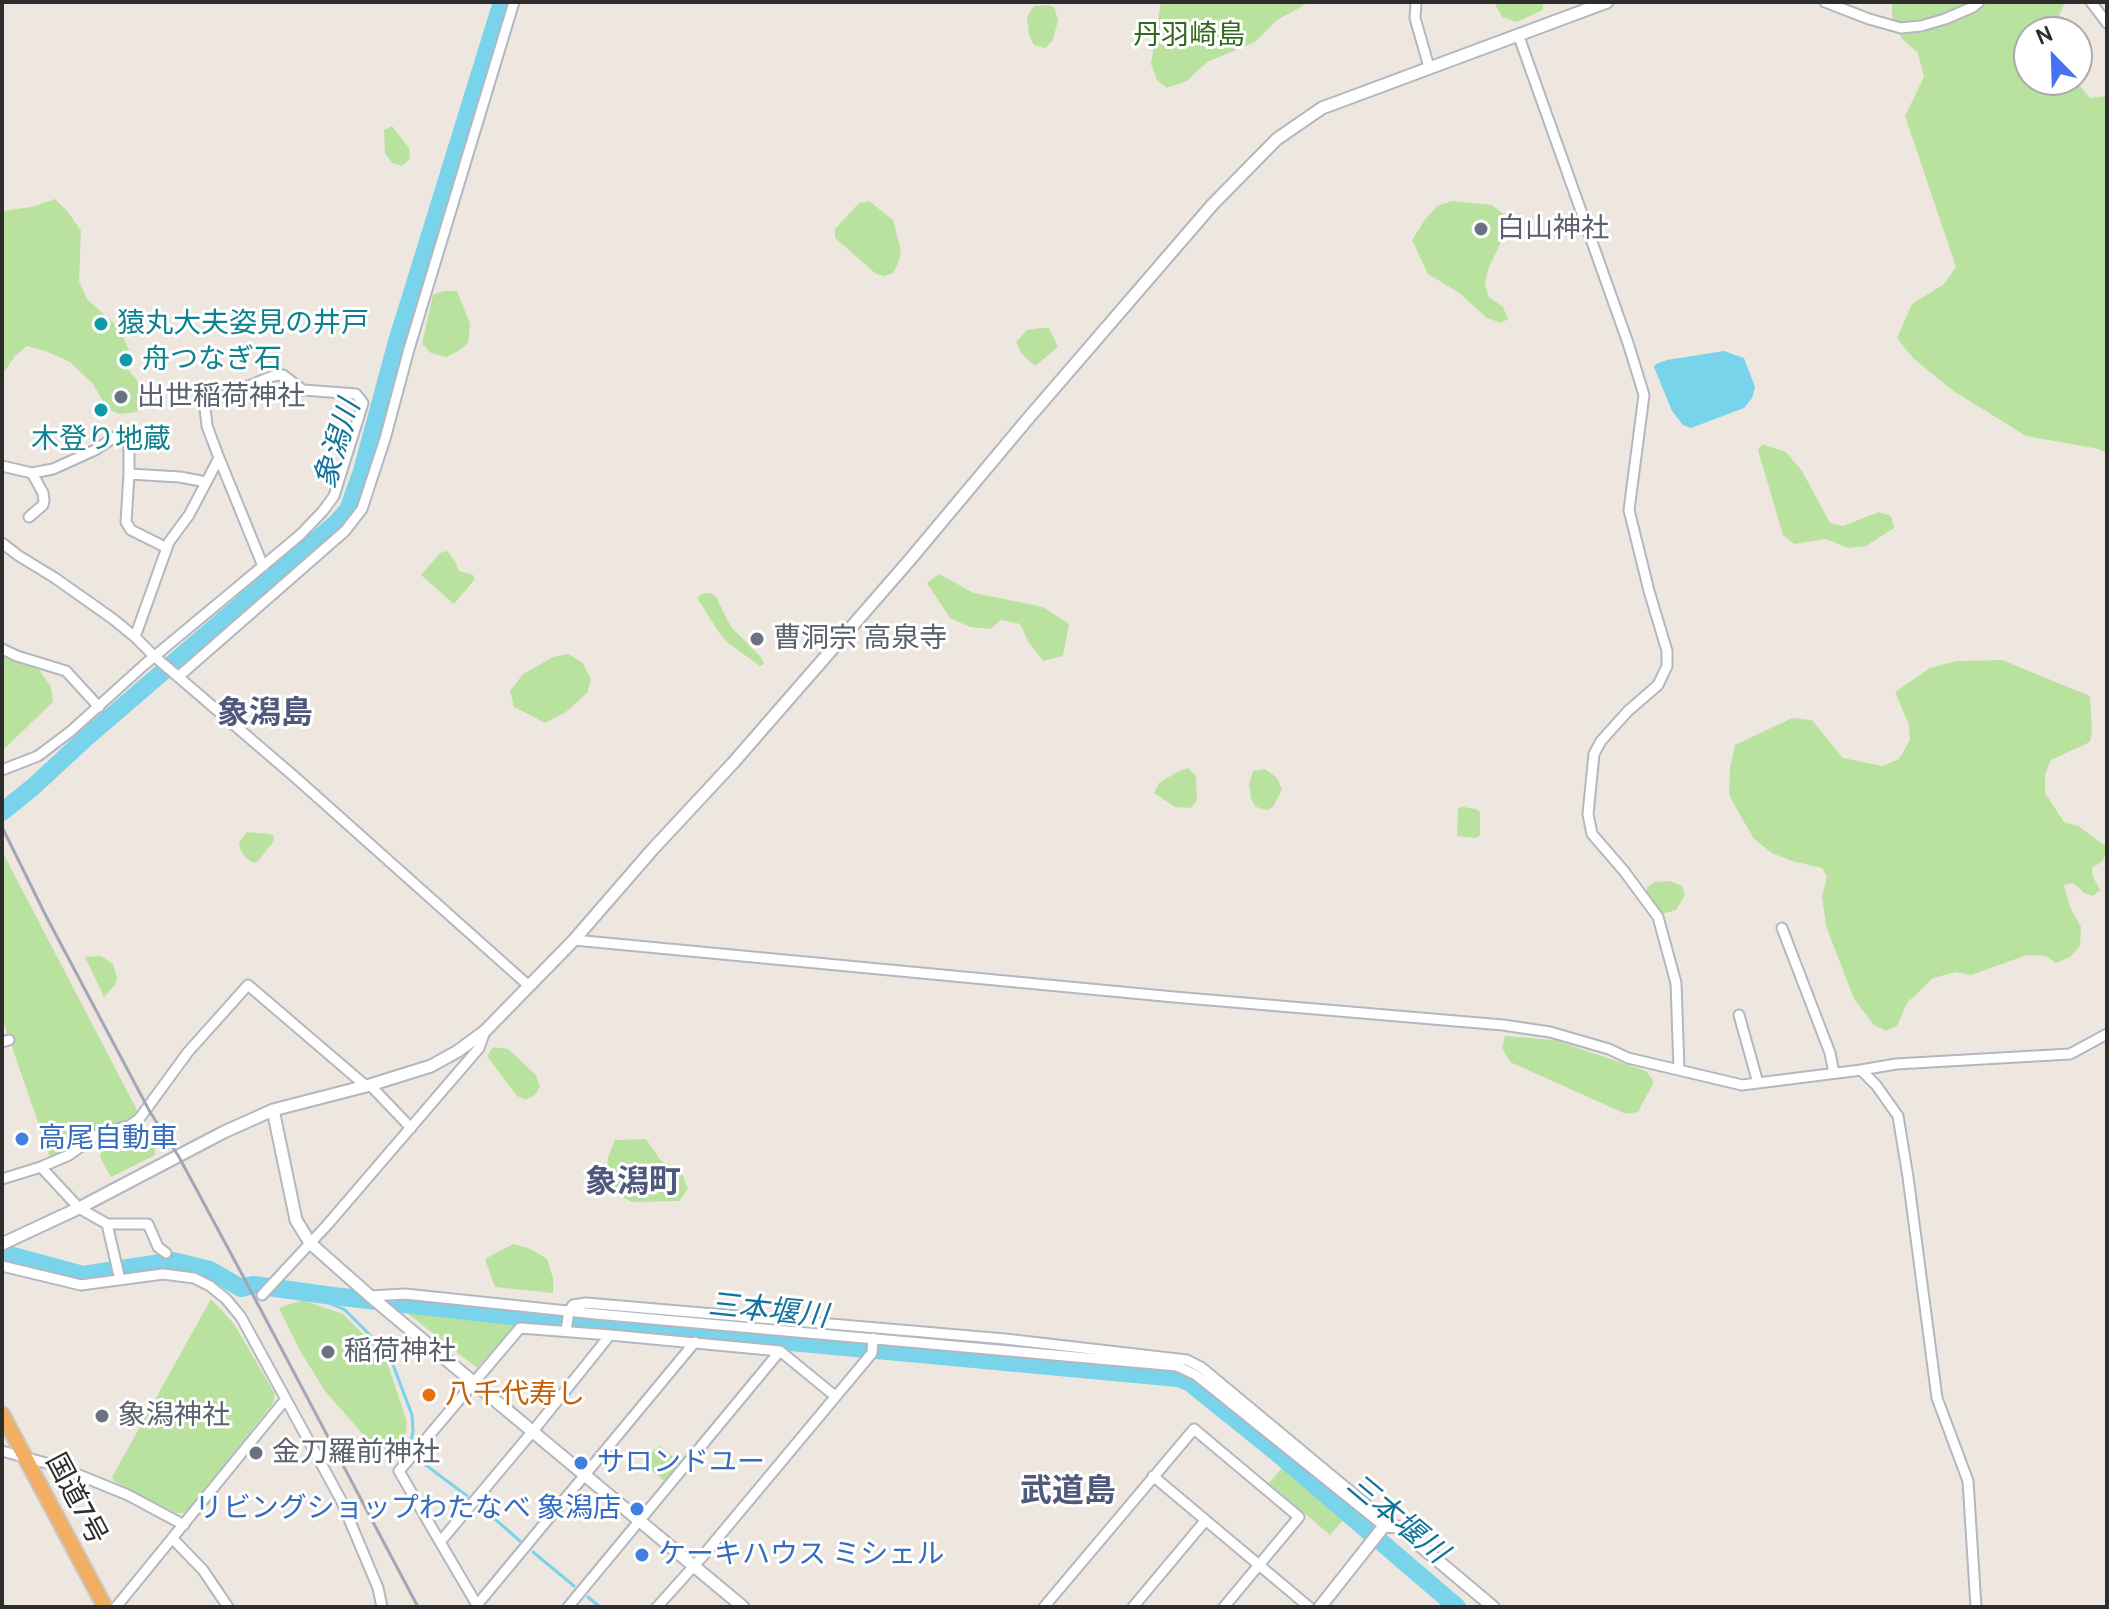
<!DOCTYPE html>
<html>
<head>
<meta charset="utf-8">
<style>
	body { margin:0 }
	#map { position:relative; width:2109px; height:1609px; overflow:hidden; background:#eee7e0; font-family:Cabin,sans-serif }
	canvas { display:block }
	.frame { position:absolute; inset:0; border:4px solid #2d2d2d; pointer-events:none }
	.north { position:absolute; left:2013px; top:16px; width:80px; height:80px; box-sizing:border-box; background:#fff; border:2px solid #ababab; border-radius:50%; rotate:337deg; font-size:22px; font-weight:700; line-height:32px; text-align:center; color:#2d2d2d }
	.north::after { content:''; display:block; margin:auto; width:28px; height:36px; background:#4771f3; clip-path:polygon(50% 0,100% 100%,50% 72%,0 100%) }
</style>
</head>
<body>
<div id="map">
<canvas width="2109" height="1609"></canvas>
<div class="frame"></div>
<div class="north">N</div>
</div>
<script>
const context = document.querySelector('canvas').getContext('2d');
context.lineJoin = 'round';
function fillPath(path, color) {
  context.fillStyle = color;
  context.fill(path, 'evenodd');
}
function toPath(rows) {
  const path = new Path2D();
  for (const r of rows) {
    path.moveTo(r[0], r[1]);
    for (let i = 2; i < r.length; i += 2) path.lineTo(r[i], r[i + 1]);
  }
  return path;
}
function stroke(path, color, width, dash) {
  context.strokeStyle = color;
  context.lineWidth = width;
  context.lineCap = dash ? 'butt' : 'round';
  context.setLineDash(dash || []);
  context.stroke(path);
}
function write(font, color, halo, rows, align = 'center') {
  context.font = font + ' Cabin,"Noto Sans JP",sans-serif';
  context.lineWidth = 6;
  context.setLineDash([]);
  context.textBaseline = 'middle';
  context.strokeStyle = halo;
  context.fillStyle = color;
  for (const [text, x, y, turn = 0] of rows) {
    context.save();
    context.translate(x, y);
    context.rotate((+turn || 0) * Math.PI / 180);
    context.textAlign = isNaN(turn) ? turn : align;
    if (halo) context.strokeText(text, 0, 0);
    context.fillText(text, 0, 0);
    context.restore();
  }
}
const green = toPath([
	[1161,2,1310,2,1277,20,1255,42,1207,62,1187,81,1167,88,1157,80,1151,64],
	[1494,2,1543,2,1543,10,1517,22,1502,17],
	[1892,2,2065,2,2052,32,2029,32,2029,80,2075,80,2090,98,2107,96,2107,453,2099,449,2026,436,1952,390,1913,358,1897,338,1912,304,1944,284,1956,267,1905,116,1924,77,1918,53,1902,39,1892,16],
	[1049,5,1054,7,1058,20,1053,40,1045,48,1034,45,1029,35,1027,17,1034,6],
	[392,126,409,148,410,159,402,166,392,163,385,153,384,130],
	[55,199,68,212,81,231,79,281,87,299,118,327,130,352,129,370,145,391,146,403,136,412,120,414,107,409,93,384,70,362,48,352,27,346,15,356,2,375,2,211,32,207],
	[869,201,893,220,901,251,898,264,893,273,884,276,876,274,835,238,835,229,859,203],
	[1452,201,1492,205,1506,216,1505,234,1488,269,1485,285,1489,297,1503,307,1508,319,1501,323,1487,318,1458,292,1428,274,1412,240,1424,221,1437,206],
	[443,291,457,291,470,324,468,343,457,352,446,357,431,353,422,344,433,295],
	[1040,328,1049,328,1058,347,1035,366,1022,354,1016,342,1027,330],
	[1762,444,1786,452,1802,471,1830,523,1843,526,1879,512,1891,516,1894,528,1866,546,1848,548,1826,539,1794,544,1783,535,1758,450],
	[447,551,455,561,459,571,473,575,475,579,454,604,421,575,440,553],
	[939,574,974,593,1043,607,1069,624,1063,656,1043,661,1028,641,1020,624,1001,620,991,629,970,627,950,618,927,583],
	[710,593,716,597,731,627,761,657,764,664,760,666,728,643,720,634,697,598,702,594],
	[568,654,582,662,591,679,587,693,566,712,545,723,514,707,510,691,523,674,553,657],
	[2,656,39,670,51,687,53,702,2,751],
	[2002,660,2090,696,2092,731,2090,742,2051,760,2045,775,2045,793,2064,822,2078,826,2107,847,2103,861,2092,868,2093,877,2100,890,2093,896,2084,893,2073,883,2064,885,2070,907,2081,927,2080,946,2070,957,2056,963,2046,956,2027,955,1971,975,1956,972,1933,978,1907,1003,1897,1026,1886,1031,1874,1025,1854,999,1826,926,1822,896,1827,877,1822,868,1792,861,1772,853,1754,839,1736,808,1729,794,1730,768,1735,745,1792,718,1812,720,1843,758,1882,766,1899,759,1910,740,1909,725,1895,692,1930,668,1956,661],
	[1188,768,1196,776,1197,800,1191,808,1175,807,1154,793,1159,783,1177,772],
	[1265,769,1277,778,1282,789,1273,807,1267,810,1256,807,1251,799,1249,784,1253,771],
	[1463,807,1476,809,1480,812,1480,835,1476,838,1457,836,1458,808],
	[247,832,270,834,274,836,273,842,258,861,253,863,244,856,240,849,239,842],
	[2,851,139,1114,126,1124,51,1160,2,1018],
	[1670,881,1682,886,1685,895,1676,910,1662,914,1647,892,1647,887,1655,882],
	[101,956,113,964,117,978,115,985,104,997,85,957],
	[1505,1036,1554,1040,1646,1071,1654,1082,1638,1112,1626,1114,1510,1062,1502,1048],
	[493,1047,508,1049,536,1075,540,1086,535,1095,525,1100,517,1096,487,1056],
	[139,1134,155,1142,155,1155,111,1177,100,1157,104,1143,114,1139],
	[646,1139,661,1161,680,1168,688,1189,679,1201,632,1202,612,1192,607,1181,608,1157,615,1140],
	[513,1244,531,1249,547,1259,553,1278,553,1293,495,1287,485,1259],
	[211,1299,234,1324,275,1394,273,1403,186,1513,176,1513,115,1482,112,1477],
	[302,1300,343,1314,385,1356,407,1422,405,1441,396,1450,381,1449,368,1440,325,1391,299,1349,279,1308],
	[407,1313,517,1323,477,1368],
	[659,1445,680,1463,664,1481,643,1463],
	[1282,1468,1343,1520,1330,1535,1269,1483]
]);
const water = toPath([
	[1724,351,1744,358,1755,387,1752,398,1744,408,1691,428,1683,425,1672,411,1654,367,1656,364,1667,360]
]);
const stream = toPath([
	[305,1292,345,1310,389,1354,412,1415,413,1432,410,1444],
	[419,1460,467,1496],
	[481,1507,520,1541],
	[533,1552,574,1586],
	[588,1597,600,1607]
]);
const river = toPath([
	[2,812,33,787,87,737,335,524,348,510,362,471,396,345,502,2],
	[2,1253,83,1275,173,1261,210,1270,241,1288,253,1285,333,1296,511,1316,1178,1378,1189,1382,1276,1452,1457,1607]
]);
const minor = toPath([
	[1416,2,1415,18,1429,67],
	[1825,2,1869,19,1901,28,1921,26,1945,19,1973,7,1979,2],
	[2091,2,2107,23],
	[1518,34,1628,343,1644,395,1629,510,1649,591,1667,651,1667,666,1658,685,1628,711,1601,741,1594,754,1588,814,1592,834,1624,871,1658,917,1676,983,1679,1070],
	[204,404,273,376,283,375,303,390,356,394,363,403,334,496,323,511,301,534,263,566],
	[205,408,207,426,219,458,189,515,169,542,135,637,154,656,296,778,529,986],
	[2,466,32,473,53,469,95,450,124,431,129,435,129,474,126,522,131,530,167,548],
	[129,474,180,477,206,482],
	[29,517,43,505,44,501,43,493,32,473],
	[2,543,19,556,55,578,113,619,135,637],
	[2,649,17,656,66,671,99,707],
	[178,677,345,531,362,509,385,439,409,349,514,2],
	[2,770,38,756,71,731,144,665,263,566,219,458],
	[1782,928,1830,1053,1834,1073],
	[574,940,1174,997,1503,1025,1550,1032,1609,1049,1628,1058,1742,1085,1861,1070,1896,1064,2070,1054,2107,1034],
	[1739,1015,1758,1083],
	[2,1042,9,1040],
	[1861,1070,1876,1085,1898,1116,1908,1177,1937,1398,1968,1481,1976,1607],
	[370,1085,411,1128],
	[41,1167,69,1155,100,1133,129,1126,139,1119,188,1052,248,985,366,1086],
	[2,1179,41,1167,79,1208,107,1224,120,1280],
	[107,1224,148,1224,158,1247,166,1253],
	[2,1266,81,1285,163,1274,194,1278,210,1286,226,1299,241,1317,341,1500,378,1588,382,1607],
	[262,1295,328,1224,479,1048,485,1031],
	[370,1296,405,1294,596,1314,1177,1366,1196,1375,1384,1526],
	[566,1331,569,1311,573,1305,586,1303,1005,1339,1187,1360,1201,1367,1385,1520],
	[2,1451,57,1466,128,1495,184,1525],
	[1153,1476,1309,1607],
	[173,1539,203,1570,228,1607],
	[440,1542,399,1471,520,1328,610,1335],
	[477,1605,440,1542,533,1431,610,1335,780,1351],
	[116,1607,285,1400],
	[479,1607,477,1605,695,1342],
	[568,1607,780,1351,835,1396],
	[657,1607,701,1558,872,1353,873,1338],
	[1044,1607,1194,1429,1299,1517,1224,1607],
	[1133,1607,1205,1521]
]);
const tertiary = toPath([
	[273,1110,296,1220,310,1243,370,1296,743,1607],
	[2,1244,79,1208,224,1132,273,1110,370,1085,431,1066,458,1051,485,1031,574,940,652,850,733,763,908,562,1026,421,1213,204,1277,139,1322,108,1607,2],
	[1320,1607,1384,1526,1398,1527,1493,1607]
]);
const trunk = toPath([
	[2,1414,105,1607]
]);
const rail = toPath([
	[2,827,46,916,150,1112,179,1157,244,1278,418,1607]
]);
const markers = [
	[1481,229,8,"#6b7280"],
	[101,324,8,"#0f9aa8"],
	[126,360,8,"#0f9aa8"],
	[121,397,8,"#6b7280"],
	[101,410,8,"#0f9aa8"],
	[757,639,8,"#6b7280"],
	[22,1139,8,"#3f7fe0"],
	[328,1352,8,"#6b7280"],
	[429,1395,8,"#e8710a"],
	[102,1416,8,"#6b7280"],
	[256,1453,8,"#6b7280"],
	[581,1463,8,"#3f7fe0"],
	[637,1509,8,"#3f7fe0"],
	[642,1555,8,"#3f7fe0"]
];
const parkNames = [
	["丹羽崎島",1189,36]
];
const worshipNames = [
	["白山神社",1497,229],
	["出世稲荷神社",137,397],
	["曹洞宗 高泉寺",773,639],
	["稲荷神社",344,1352],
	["象潟神社",118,1416],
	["金刀羅前神社",272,1453]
];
const cultureNames = [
	["猿丸大夫姿見の井戸",117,324],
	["舟つなぎ石",142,360],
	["木登り地蔵",101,440,"center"]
];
const shopNames = [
	["高尾自動車",38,1139],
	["サロンドユー",597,1463],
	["リビングショップわたなべ 象潟店",621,1509,"right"],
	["ケーキハウス ミシェル",658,1555]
];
const foodNames = [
	["八千代寿し",445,1395]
];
const streetNames = [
	["国道7号",76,1499,62]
];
const waterNames = [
	["象潟川",338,444,-73],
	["三本堰川",768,1311,6],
	["三本堰川",1397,1519,40]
];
const quarterNames = [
	["象潟島",265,714],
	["象潟町",633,1183],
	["武道島",1068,1492]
];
fillPath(green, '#bae29f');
fillPath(water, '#78d3eb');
stroke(stream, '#78d3eb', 3);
stroke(river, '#78d3eb', 18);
stroke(minor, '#b3b7bf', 13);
stroke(tertiary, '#b3b7bf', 15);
stroke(trunk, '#c8c8c8', 18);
stroke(minor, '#fff', 9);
stroke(tertiary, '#fff', 11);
stroke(trunk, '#f2af64', 14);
stroke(rail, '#a2a6b6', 3);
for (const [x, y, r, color] of markers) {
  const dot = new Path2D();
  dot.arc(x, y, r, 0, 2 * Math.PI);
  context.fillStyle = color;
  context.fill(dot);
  stroke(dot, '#fff', 3);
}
write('28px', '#32691e', '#fff', parkNames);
write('28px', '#5b616d', '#fff', worshipNames, 'left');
write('28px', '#0d838f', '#fff', cultureNames, 'left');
write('28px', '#366cbe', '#fff', shopNames, 'left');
write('28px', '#c56008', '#fff', foodNames, 'left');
write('28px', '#2d2d2d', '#fff', streetNames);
write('italic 30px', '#13749b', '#fff', waterNames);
write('bold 32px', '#4e597c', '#fff', quarterNames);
</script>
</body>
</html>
